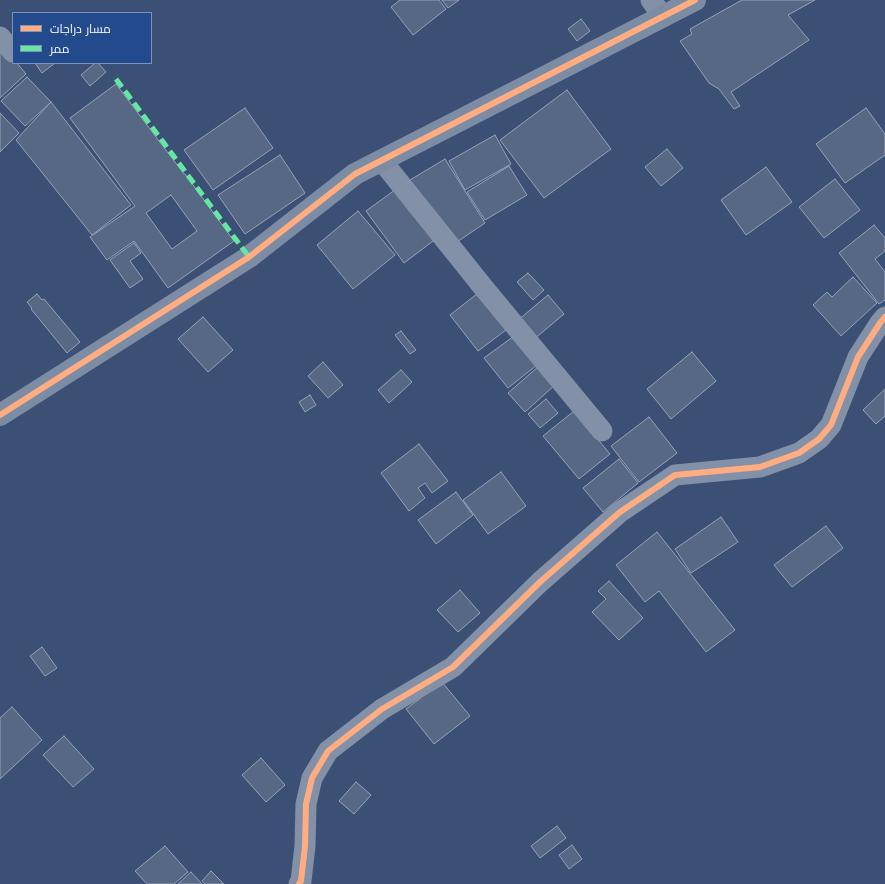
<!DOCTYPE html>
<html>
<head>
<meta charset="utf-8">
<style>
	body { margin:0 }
	#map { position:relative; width:885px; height:884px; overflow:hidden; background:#3b5074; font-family:"Work Sans",Cairo,sans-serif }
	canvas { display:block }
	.legend { position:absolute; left:12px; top:12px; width:140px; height:52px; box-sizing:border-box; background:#234a8c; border:1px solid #7b92ba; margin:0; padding:5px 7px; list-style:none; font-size:12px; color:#fff }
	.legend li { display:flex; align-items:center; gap:8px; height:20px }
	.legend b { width:20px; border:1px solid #7b92ba }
</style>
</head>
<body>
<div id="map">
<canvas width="885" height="884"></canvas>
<ul class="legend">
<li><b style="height:5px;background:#ffac80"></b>مسار دراجات</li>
<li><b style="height:5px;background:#66e7a1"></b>ممر</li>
</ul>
</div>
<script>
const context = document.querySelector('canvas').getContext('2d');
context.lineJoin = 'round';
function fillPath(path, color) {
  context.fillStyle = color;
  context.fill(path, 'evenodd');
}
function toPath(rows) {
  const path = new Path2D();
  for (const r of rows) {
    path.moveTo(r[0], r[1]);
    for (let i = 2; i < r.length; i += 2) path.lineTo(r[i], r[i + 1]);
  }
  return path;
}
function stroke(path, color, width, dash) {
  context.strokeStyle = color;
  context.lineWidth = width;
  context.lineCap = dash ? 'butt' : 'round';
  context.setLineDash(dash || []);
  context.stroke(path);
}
const building = toPath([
	[400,0,439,0,446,9,413,35,391,7,400,0],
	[442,0,459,0,448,8,442,0],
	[742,0,815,0,788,15,809,40,731,92,740,106,734,109,719,89,709,83,680,41,692,34,690,29,742,0],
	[581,19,590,31,577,41,568,29,581,19],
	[0,45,13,59,13,63,17,63,26,74,0,98,0,45],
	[35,63,55,63,42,73,35,63],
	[95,63,98,63,106,72,90,86,81,75,95,63],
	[27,77,51,102,25,126,1,101,27,77],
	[116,84,184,174,185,174,234,241,168,288,134,241,107,260,90,237,135,206,70,118,116,84],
	[171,195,197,231,172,249,146,213,171,195],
	[567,90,611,149,544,198,500,140,567,90],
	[51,102,131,205,92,235,16,140,51,102],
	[245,108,273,148,213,190,184,150,245,108],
	[866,108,885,134,885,155,845,183,816,144,866,108],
	[0,113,19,133,0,152,0,113],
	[495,135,511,164,465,190,449,161,495,135],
	[667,149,683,168,661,186,645,167,667,149],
	[280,155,305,193,245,234,218,195,280,155],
	[445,159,485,223,454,244,405,183,445,159],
	[509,166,527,195,485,220,467,192,509,166],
	[766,167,792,202,746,235,721,200,766,167],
	[835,179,860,210,824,238,799,207,835,179],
	[399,187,437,238,404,263,366,211,399,187],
	[358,211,395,255,353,289,317,245,358,211],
	[874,225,885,238,885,251,875,259,885,272,885,300,879,304,839,253,874,225],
	[134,243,141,253,130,261,143,279,130,288,110,260,134,243],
	[528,273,544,290,533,300,517,282,528,273],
	[853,277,877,303,841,336,813,305,827,292,832,297,853,277],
	[482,290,510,327,478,351,450,315,482,290],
	[37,294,42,300,44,299,80,342,67,353,31,309,32,308,27,302,37,294],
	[548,295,564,314,533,340,517,321,548,295],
	[203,317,233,350,208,372,178,339,203,317],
	[401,331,416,350,410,354,395,335,401,331],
	[514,336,537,365,508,388,484,358,514,336],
	[692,352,716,381,671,419,647,389,692,352],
	[323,362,343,385,328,398,308,376,323,362],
	[539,366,556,384,525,412,508,393,539,366],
	[401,370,412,382,389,403,378,390,401,370],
	[885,389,885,416,876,424,863,410,885,389],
	[310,395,316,405,305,412,299,402,310,395],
	[546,399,558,413,540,428,528,414,546,399],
	[574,411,610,454,579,479,543,436,574,411],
	[649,417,677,453,639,482,611,446,649,417],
	[419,444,448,481,432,493,425,483,418,488,425,498,409,511,381,473,419,444],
	[619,459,638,483,603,512,583,488,619,459],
	[501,472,526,506,488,534,463,500,501,472],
	[456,492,473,515,436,544,418,520,456,492],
	[721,517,738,542,691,573,675,549,721,517],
	[826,526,843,548,792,587,774,565,826,526],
	[657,532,735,630,706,652,659,591,645,602,616,565,657,532],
	[609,581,643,618,619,640,592,612,606,599,598,591,609,581],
	[460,590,480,613,458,632,437,610,460,590],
	[42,647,57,668,45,676,30,656,42,647],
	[442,682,470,716,434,744,406,709,421,698,418,695,442,682],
	[12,707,42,740,0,779,0,718,12,707],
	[64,736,94,769,73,787,43,755,64,736],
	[261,758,285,785,266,802,242,775,261,758],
	[356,782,371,795,354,814,339,801,356,782],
	[557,826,566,838,540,858,531,846,557,826],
	[572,845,582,859,569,869,559,855,572,845],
	[165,846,188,872,174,884,147,884,135,871,165,846],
	[211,871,224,884,205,884,202,881,211,871],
	[191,872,202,884,178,884,191,872]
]);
const street = toPath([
	[651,0,663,17],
	[0,37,13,52],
	[382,161,483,287,602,431],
	[299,884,301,881,305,846,306,804,312,778,328,751,382,709,453,667,540,582,620,512,675,475,760,467,799,453,819,439,831,425,858,357,880,323,885,317]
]);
const secondary = toPath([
	[0,415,249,257,355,174,695,0]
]);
const quiet = toPath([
	[116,79,249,257]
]);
const cycleway = toPath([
	[0,415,249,257,355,174,695,0],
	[299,884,301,881,305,846,306,804,312,778,328,751,382,709,453,667,540,582,620,512,675,475,760,467,799,453,819,439,831,425,858,357,880,323,885,317]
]);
fillPath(building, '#566884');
stroke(building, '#96a2b7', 1);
stroke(street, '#8291a8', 21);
stroke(secondary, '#7d8ca5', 22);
stroke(quiet, '#66e7a1', 5, [10, 5]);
stroke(cycleway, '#ffac80', 6);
</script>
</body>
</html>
